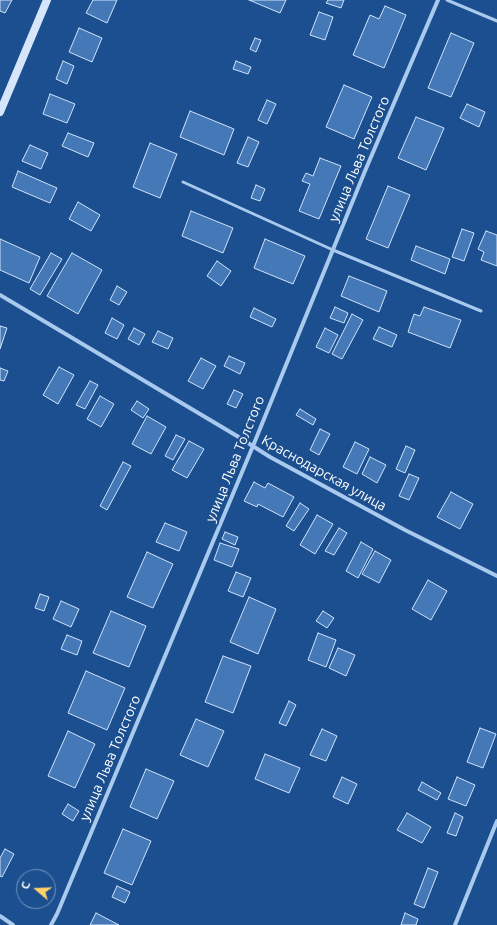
<!DOCTYPE html>
<html>
<head>
<meta charset="utf-8">
<style>
	body { margin:0 }
	#map { position:relative; width:497px; height:925px; overflow:hidden; background:#1b4f8f; font-family:Ubuntu,sans-serif }
	canvas { display:block }
	.north { position:absolute; left:16px; top:869px; width:40px; height:40px; box-sizing:border-box; background:#1b4f8f; border:1px solid #7695bc; border-radius:50%; rotate:289deg; font-size:11px; font-weight:700; line-height:16px; text-align:center; color:#fff }
	.north::after { content:''; display:block; margin:auto; width:14px; height:18px; background:#ffd166; clip-path:polygon(50% 0,100% 100%,50% 72%,0 100%) }
</style>
</head>
<body>
<div id="map">
<canvas width="497" height="925"></canvas>
<div class="north">С</div>
</div>
<script>
const context = document.querySelector('canvas').getContext('2d');
context.lineJoin = 'round';
function fillPath(path, color) {
  context.fillStyle = color;
  context.fill(path, 'evenodd');
}
function toPath(rows) {
  const path = new Path2D();
  for (const r of rows) {
    path.moveTo(r[0], r[1]);
    for (let i = 2; i < r.length; i += 2) path.lineTo(r[i], r[i + 1]);
  }
  return path;
}
function stroke(path, color, width, dash) {
  context.strokeStyle = color;
  context.lineWidth = width;
  context.lineCap = dash ? 'butt' : 'round';
  context.setLineDash(dash || []);
  context.stroke(path);
}
function write(font, color, halo, rows, align = 'center') {
  context.font = font + ' Ubuntu,sans-serif';
  context.lineWidth = 4;
  context.setLineDash([]);
  context.textBaseline = 'middle';
  context.strokeStyle = halo;
  context.fillStyle = color;
  for (const [text, x, y, turn = 0] of rows) {
    context.save();
    context.translate(x, y);
    context.rotate((+turn || 0) * Math.PI / 180);
    context.textAlign = isNaN(turn) ? turn : align;
    if (halo) context.strokeText(text, 0, 0);
    context.fillText(text, 0, 0);
    context.restore();
  }
}
const building = toPath([
	[0,0,12,0,5,13,0,11,0,0],
	[93,0,117,0,107,23,86,13,93,0],
	[249,0,286,0,280,13,249,0],
	[328,0,344,0,341,8,326,3,328,0],
	[385,6,406,15,384,68,353,55,370,15,379,19,385,6],
	[319,12,333,17,325,40,310,35,319,12],
	[79,28,102,38,92,62,69,52,79,28],
	[451,33,474,43,451,97,428,88,451,33],
	[255,38,261,40,256,52,250,49,255,38],
	[63,61,74,66,67,84,56,79,63,61],
	[236,61,251,67,248,74,233,69,236,61],
	[344,85,372,97,354,139,326,127,344,85],
	[50,94,75,104,67,123,43,114,50,94],
	[267,100,276,104,267,124,258,120,267,100],
	[467,104,485,112,479,127,460,118,467,104],
	[190,111,234,129,224,155,180,137,190,111],
	[416,117,444,128,426,170,398,158,416,117],
	[68,133,94,143,88,157,62,146,68,133],
	[248,137,259,142,248,167,237,163,248,137],
	[150,143,177,154,160,198,133,187,150,143],
	[30,145,48,153,41,169,22,161,30,145],
	[320,158,341,166,319,219,299,211,310,184,302,181,306,173,313,176,320,158],
	[18,171,57,188,50,203,12,187,18,171],
	[256,185,265,189,260,201,251,198,256,185],
	[388,186,410,195,388,248,366,239,388,186],
	[78,202,100,215,91,231,69,219,78,202],
	[191,211,233,228,223,253,182,236,191,211],
	[462,229,474,233,464,261,452,257,462,229],
	[486,231,497,235,497,266,481,260,484,252,478,249,486,231],
	[0,239,40,257,29,283,0,270,0,239],
	[265,239,305,256,293,284,254,268,265,239],
	[416,246,450,259,445,274,411,260,416,246],
	[51,253,62,259,40,295,30,289,51,253],
	[72,253,102,270,78,314,47,296,72,253],
	[217,261,231,271,221,286,207,276,217,261],
	[349,276,387,291,379,312,341,296,349,276],
	[117,286,127,292,119,305,110,300,117,286],
	[335,307,348,313,344,323,330,318,335,307],
	[424,307,461,320,450,348,408,332,414,314,420,316,424,307],
	[254,308,276,319,272,327,250,317,254,308],
	[352,314,363,320,342,359,332,354,352,314],
	[112,318,124,325,117,339,105,333,112,318],
	[0,326,7,328,0,349,0,326],
	[379,327,397,335,392,347,373,339,379,327],
	[134,328,145,334,139,345,128,339,134,328],
	[325,328,338,335,329,353,316,347,325,328],
	[158,331,173,338,168,349,152,342,158,331],
	[229,356,245,363,240,374,224,366,229,356],
	[201,358,216,366,203,389,188,381,201,358],
	[59,367,74,375,58,404,43,395,59,367],
	[0,368,8,371,4,381,0,380,0,368],
	[90,381,98,385,85,409,76,405,90,381],
	[234,390,243,394,236,408,227,404,234,390],
	[100,396,114,404,101,427,87,419,100,396],
	[137,401,149,409,143,418,131,410,137,401],
	[300,409,316,419,313,425,296,415,300,409],
	[147,416,166,427,151,454,132,444,147,416],
	[320,429,330,434,319,455,310,450,320,429],
	[176,435,185,439,173,460,165,456,176,435],
	[189,441,204,449,187,478,172,470,189,441],
	[355,442,369,449,357,474,343,467,355,442],
	[406,446,415,450,405,473,396,469,406,446],
	[370,457,386,465,377,483,362,474,370,457],
	[123,462,131,466,107,510,100,506,123,462],
	[409,474,419,478,409,500,399,496,409,474],
	[254,482,265,488,268,483,294,497,283,517,258,504,257,507,244,501,254,482],
	[451,492,473,504,460,529,437,517,451,492],
	[300,503,309,509,294,531,286,526,300,503],
	[317,515,333,524,315,554,300,545,317,515],
	[165,523,187,532,179,551,156,542,165,523],
	[339,528,347,533,334,555,325,551,339,528],
	[225,532,238,537,235,545,222,539,225,532],
	[361,542,373,549,358,578,346,571,361,542],
	[220,543,239,549,232,567,214,560,220,543],
	[375,551,391,560,379,583,362,574,375,551],
	[147,552,173,564,153,608,127,597,147,552],
	[236,572,251,578,243,597,228,591,236,572],
	[428,580,447,591,431,620,412,609,428,580],
	[40,594,49,597,44,611,35,608,40,594],
	[249,597,276,609,258,654,230,642,249,597],
	[61,601,79,609,71,627,53,619,61,601],
	[111,611,146,626,129,667,93,653,111,611],
	[323,611,334,618,327,628,316,621,323,611],
	[318,633,336,640,326,667,308,660,318,633],
	[67,635,82,641,77,655,61,649,67,635],
	[338,648,355,655,346,676,329,668,338,648],
	[223,656,251,666,233,713,205,702,223,656],
	[86,671,125,688,107,730,68,713,86,671],
	[289,701,296,705,286,726,279,723,289,701],
	[196,719,224,731,208,767,180,755,196,719],
	[480,728,496,734,483,768,467,762,480,728],
	[322,729,337,736,326,761,310,755,322,729],
	[68,731,95,744,75,788,48,776,68,731],
	[265,754,300,768,289,793,255,779,265,754],
	[146,769,174,781,157,819,130,807,146,769],
	[342,777,357,784,348,804,333,797,342,777],
	[457,777,475,785,466,806,448,799,457,777],
	[422,782,441,793,437,800,418,790,422,782],
	[68,804,79,811,73,821,62,814,68,804],
	[407,813,431,827,422,843,397,830,407,813],
	[455,813,463,817,456,836,447,833,455,813],
	[123,829,151,841,132,885,104,873,123,829],
	[5,849,14,854,2,877,0,876,0,858,5,849],
	[428,868,438,872,424,908,414,904,428,868],
	[117,886,130,892,125,903,112,897,117,886],
	[96,913,119,925,90,925,96,913],
	[405,913,418,919,416,925,401,925,405,913]
]);
const lane = toPath([
	[447,0,497,21],
	[183,182,333,250,481,311]
]);
const street = toPath([
	[0,295,237,436,270,457,405,530,497,576],
	[0,916,13,925],
	[51,925,57,914,253,446,365,171,438,0],
	[455,925,497,821]
]);
const secondary = toPath([
	[0,112,47,0]
]);
const streetNames = [
	["улица Льва Толстого",359,159,-67],
	["улица Льва Толстого",235,459,-68],
	["Краснодарская улица",324,473,29],
	["улица Льва Толстого",110,758,-67]
];
fillPath(building, '#4478b7');
stroke(building, '#cfe3fa', 1);
stroke(lane, '#a9c9ee', 3);
stroke(street, '#a9c9ee', 4);
stroke(secondary, '#d6e6fa', 8);
write('14px', '#fff', '#1b4f8f', streetNames);
</script>
</body>
</html>
